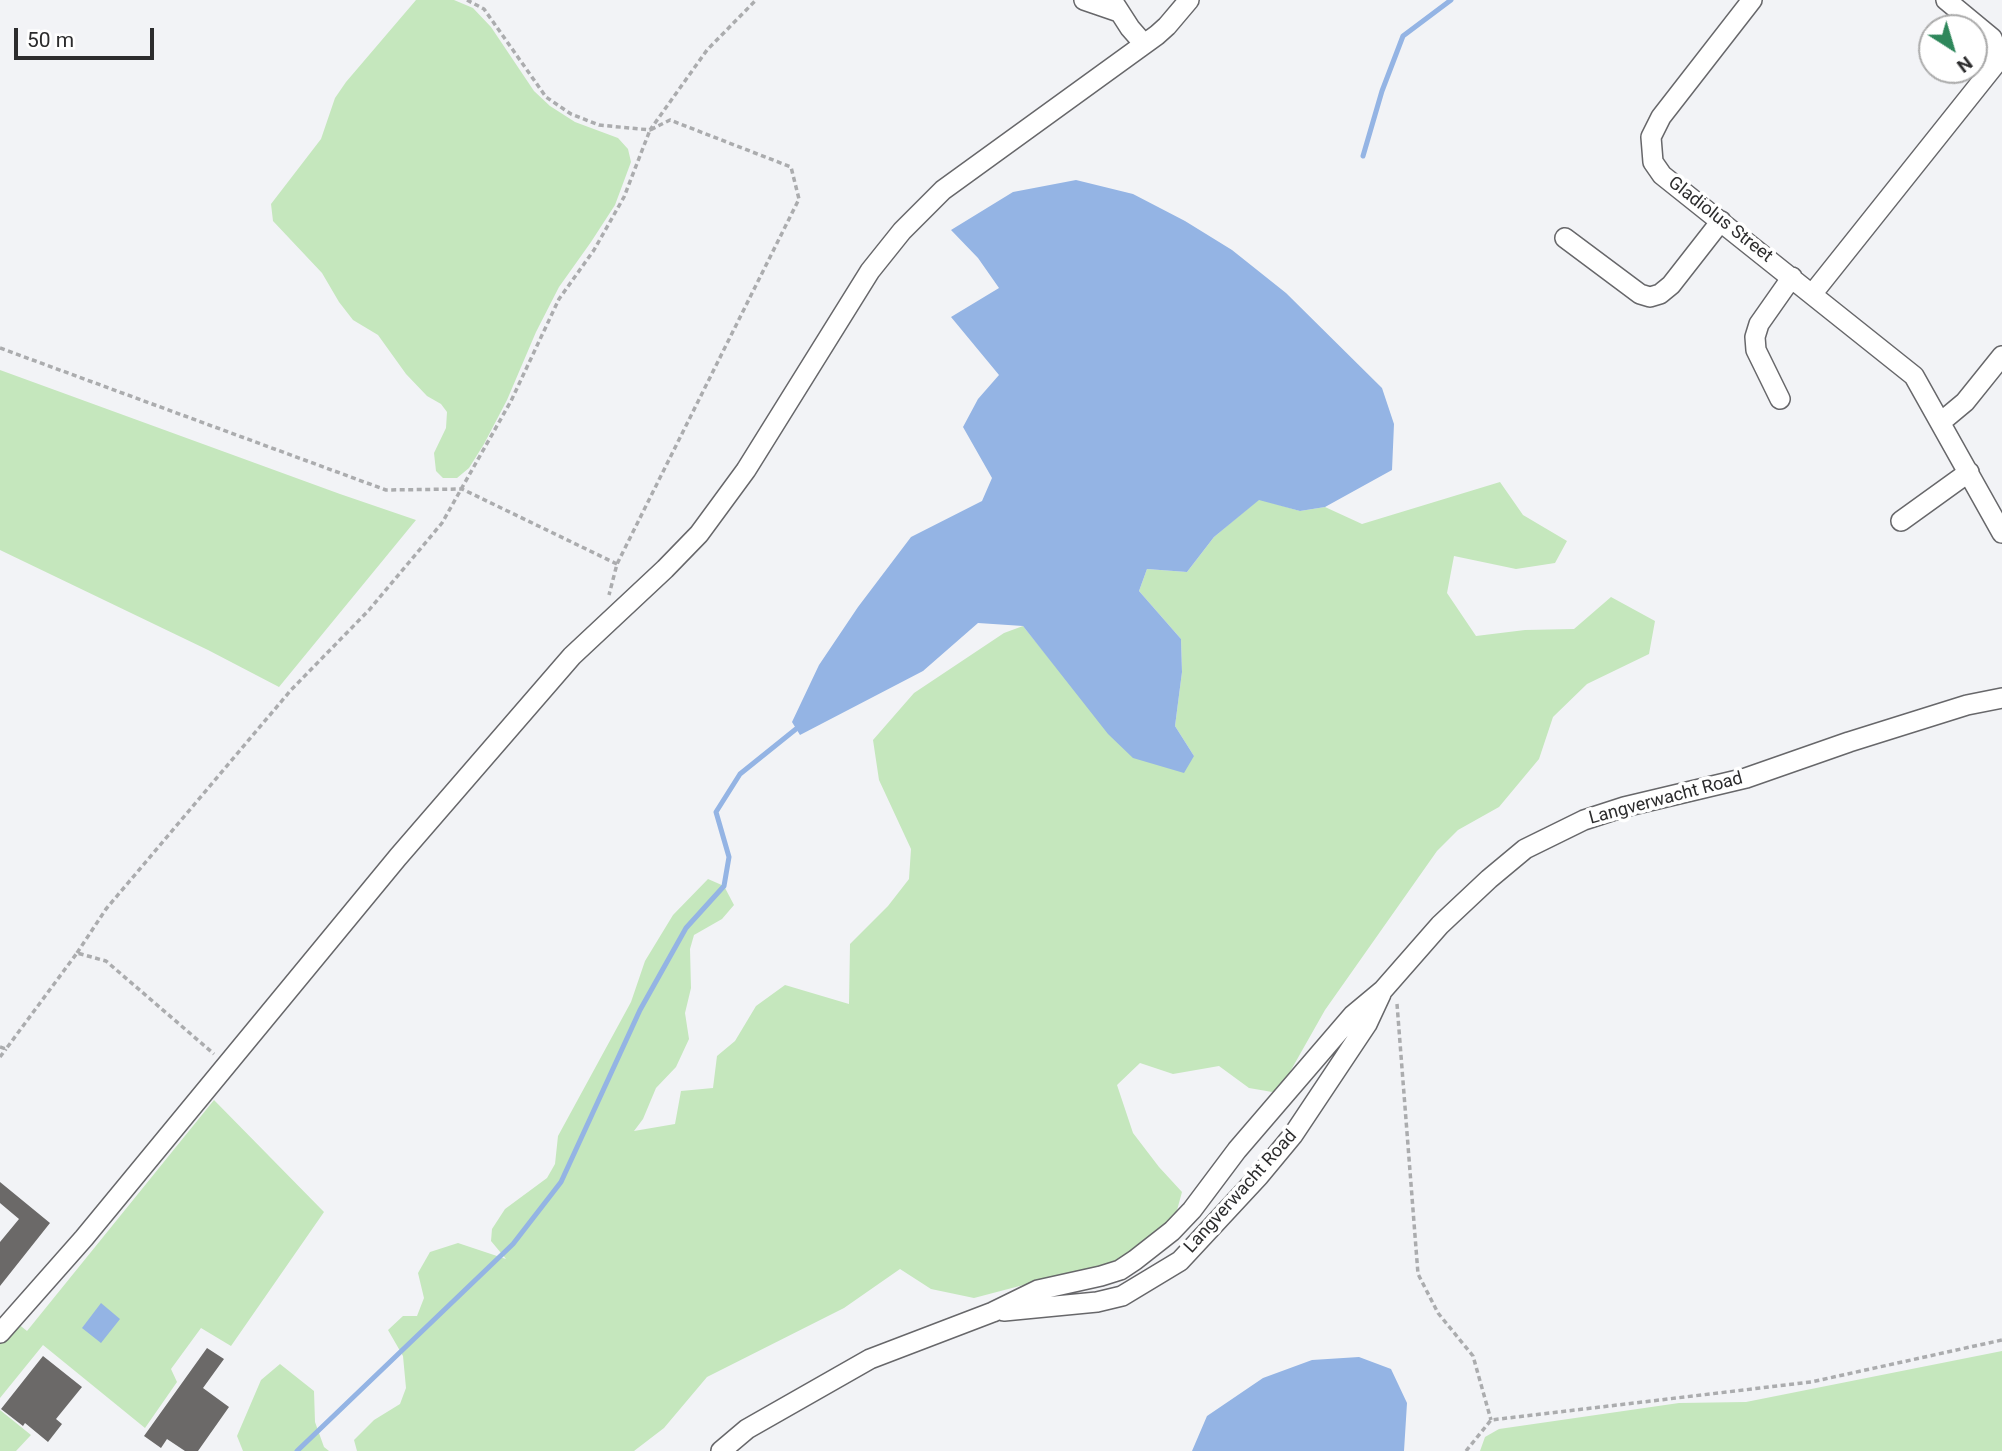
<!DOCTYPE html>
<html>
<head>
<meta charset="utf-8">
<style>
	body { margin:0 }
	#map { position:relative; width:2002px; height:1451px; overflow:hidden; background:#f2f3f6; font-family:Roboto,sans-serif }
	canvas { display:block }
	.north { position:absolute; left:1918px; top:14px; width:70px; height:70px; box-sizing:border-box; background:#fff; border:2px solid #ababab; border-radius:50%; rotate:143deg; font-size:19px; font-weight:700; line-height:28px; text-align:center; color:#2c2c2d }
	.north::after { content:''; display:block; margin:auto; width:24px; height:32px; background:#2e875b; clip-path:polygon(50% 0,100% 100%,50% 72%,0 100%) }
	.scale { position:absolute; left:14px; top:28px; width:140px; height:32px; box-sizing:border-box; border:4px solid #2c2c2d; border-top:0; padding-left:9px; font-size:21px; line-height:24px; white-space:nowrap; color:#2c2c2d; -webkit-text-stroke:5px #fff; paint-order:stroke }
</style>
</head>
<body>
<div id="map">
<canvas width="2002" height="1451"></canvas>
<div class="north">N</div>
<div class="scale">50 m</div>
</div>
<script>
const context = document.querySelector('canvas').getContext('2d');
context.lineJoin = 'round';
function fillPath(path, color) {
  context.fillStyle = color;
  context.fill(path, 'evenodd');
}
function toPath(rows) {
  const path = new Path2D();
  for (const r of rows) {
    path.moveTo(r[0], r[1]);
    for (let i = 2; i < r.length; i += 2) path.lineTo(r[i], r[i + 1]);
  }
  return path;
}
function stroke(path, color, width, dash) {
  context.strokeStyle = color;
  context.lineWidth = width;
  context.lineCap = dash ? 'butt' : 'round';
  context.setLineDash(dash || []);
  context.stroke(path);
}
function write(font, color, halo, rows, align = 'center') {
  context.font = font + ' Roboto,sans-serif';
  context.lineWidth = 7;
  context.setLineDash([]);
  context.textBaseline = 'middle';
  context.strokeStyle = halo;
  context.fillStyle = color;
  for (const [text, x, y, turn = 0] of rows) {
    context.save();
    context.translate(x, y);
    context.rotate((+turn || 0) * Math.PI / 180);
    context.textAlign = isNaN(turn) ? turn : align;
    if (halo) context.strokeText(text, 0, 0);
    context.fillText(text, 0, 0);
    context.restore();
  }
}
const green = toPath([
	[416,0,454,0,473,8,491,27,534,91,550,106,575,122,618,138,628,149,631,162,615,205,591,242,559,287,536,332,507,400,484,444,469,468,457,478,443,478,436,471,434,453,446,428,447,412,441,404,427,396,406,374,378,335,353,320,339,302,322,273,273,221,271,204,321,139,335,98,346,82],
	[0,370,340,494,416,520,279,687,208,650,0,550],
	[1500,482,1523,515,1567,541,1555,563,1516,569,1454,556,1447,593,1476,636,1525,630,1574,629,1611,597,1655,621,1649,654,1587,684,1553,717,1539,759,1499,807,1458,830,1437,851,1325,1010,1278,1093,1249,1088,1219,1066,1173,1074,1140,1063,1117,1085,1133,1133,1159,1167,1182,1192,1171,1232,1126,1268,1031,1283,974,1298,931,1289,900,1269,844,1308,707,1377,664,1428,634,1451,357,1451,354,1440,374,1420,400,1404,406,1388,403,1356,388,1330,403,1316,417,1316,424,1298,418,1273,430,1252,458,1243,506,1259,491,1241,492,1229,505,1209,547,1178,555,1164,558,1136,631,1002,645,961,673,915,708,879,724,886,734,905,722,919,694,935,690,949,691,988,685,1013,689,1039,676,1067,656,1088,643,1119,634,1131,675,1124,681,1091,713,1088,717,1056,735,1041,756,1006,785,985,849,1004,850,944,888,906,909,879,911,849,879,780,873,740,914,693,1004,633,1023,626,1057,668,1194,756,1175,726,1182,672,1181,639,1139,591,1147,569,1187,572,1214,537,1259,499,1300,511,1325,507,1362,524],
	[214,1100,324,1212,231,1346,201,1328,171,1369,177,1382,145,1428,43,1345,0,1398,0,1344,17,1323,27,1331],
	[2002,1351,2002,1451,1480,1451,1485,1437,1499,1429,1679,1403,1746,1402],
	[280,1364,314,1391,315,1422,324,1447,329,1451,243,1451,237,1436,261,1380],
	[0,1410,31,1435,16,1451,0,1451]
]);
const water = toPath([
	[1076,180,1133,194,1185,221,1232,250,1286,293,1382,388,1394,424,1392,470,1325,507,1300,511,1259,500,1214,537,1187,572,1147,569,1139,591,1181,639,1182,672,1175,726,1194,756,1184,773,1133,758,1108,734,1023,626,978,623,923,671,800,735,792,722,819,665,858,607,911,537,982,501,992,478,963,427,978,399,999,375,951,317,999,288,978,258,951,230,1013,192],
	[101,1303,120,1319,101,1343,82,1328],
	[1359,1357,1391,1369,1407,1403,1404,1451,1192,1451,1207,1416,1263,1378,1312,1360]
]);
const stream = toPath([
	[1363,156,1382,91,1403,36,1451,0],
	[297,1451,513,1244,561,1182,640,1010,686,928,724,886,729,857,716,812,740,774,796,729]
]);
const building = toPath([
	[0,1182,50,1223,0,1286,0,1242,19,1219,0,1203],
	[207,1348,224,1359,203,1388,229,1407,198,1451,185,1451,167,1439,161,1448,144,1436],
	[43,1356,82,1387,56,1419,62,1424,48,1442,25,1423,23,1426,1,1409]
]);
const path = toPath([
	[467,0,484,9,546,97,571,114,599,125,650,130,707,50,756,0],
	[0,348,386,490,462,489,617,564],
	[77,953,106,909,291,690,369,610,442,523,511,401,559,299,594,250,624,197,650,130,670,120,791,167,799,199,617,564,609,595],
	[1397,1004,1418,1274,1438,1313,1473,1356,1491,1420],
	[0,1047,6,1049,77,953,106,961,214,1054],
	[0,1057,6,1049],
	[1466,1451,1491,1420,1811,1382,2002,1340]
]);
const minor = toPath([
	[1084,0,1119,12],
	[1112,0,1130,28,1144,44],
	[1752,0,1661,117,1651,137,1653,162,1662,175,1914,376,2002,533],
	[1565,238,1640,294,1650,297,1660,294,1671,285,1721,221],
	[1813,293,1994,66,1997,51,1992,38,1946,0],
	[1780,399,1756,350,1755,337,1759,324,1792,277],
	[1941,422,1965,402,2002,356],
	[1901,521,1969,472],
	[1004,1311,1097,1302,1122,1296,1180,1261,1259,1176,1293,1135,1367,1024,1381,994],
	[0,1333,84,1238,398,857,572,656,665,569,699,534,746,470,870,271,902,231,943,190,1157,35,1167,26,1189,0],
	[721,1451,747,1429,870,1359,993,1312,1038,1290,1101,1276,1120,1270,1135,1260,1172,1231,1192,1210,1237,1150,1353,1015,1383,990,1440,925,1489,879,1525,849,1584,820,1624,807,1746,778,1849,742,1967,705,2002,698]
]);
const streetNames = [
	["Gladiolus Street",1720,220,38],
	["Langverwacht Road",1666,799,-15],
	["Langverwacht Road",1241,1192,-48]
];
fillPath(green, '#c5e7bd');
fillPath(water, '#94b4e4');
stroke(stream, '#94b4e4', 5);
fillPath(building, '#6b6968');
stroke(minor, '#67676a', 22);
stroke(path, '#abacae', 3.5, [5, 3.5]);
stroke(minor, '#fff', 19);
write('18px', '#2c2c2d', '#fff', streetNames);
</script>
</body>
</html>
